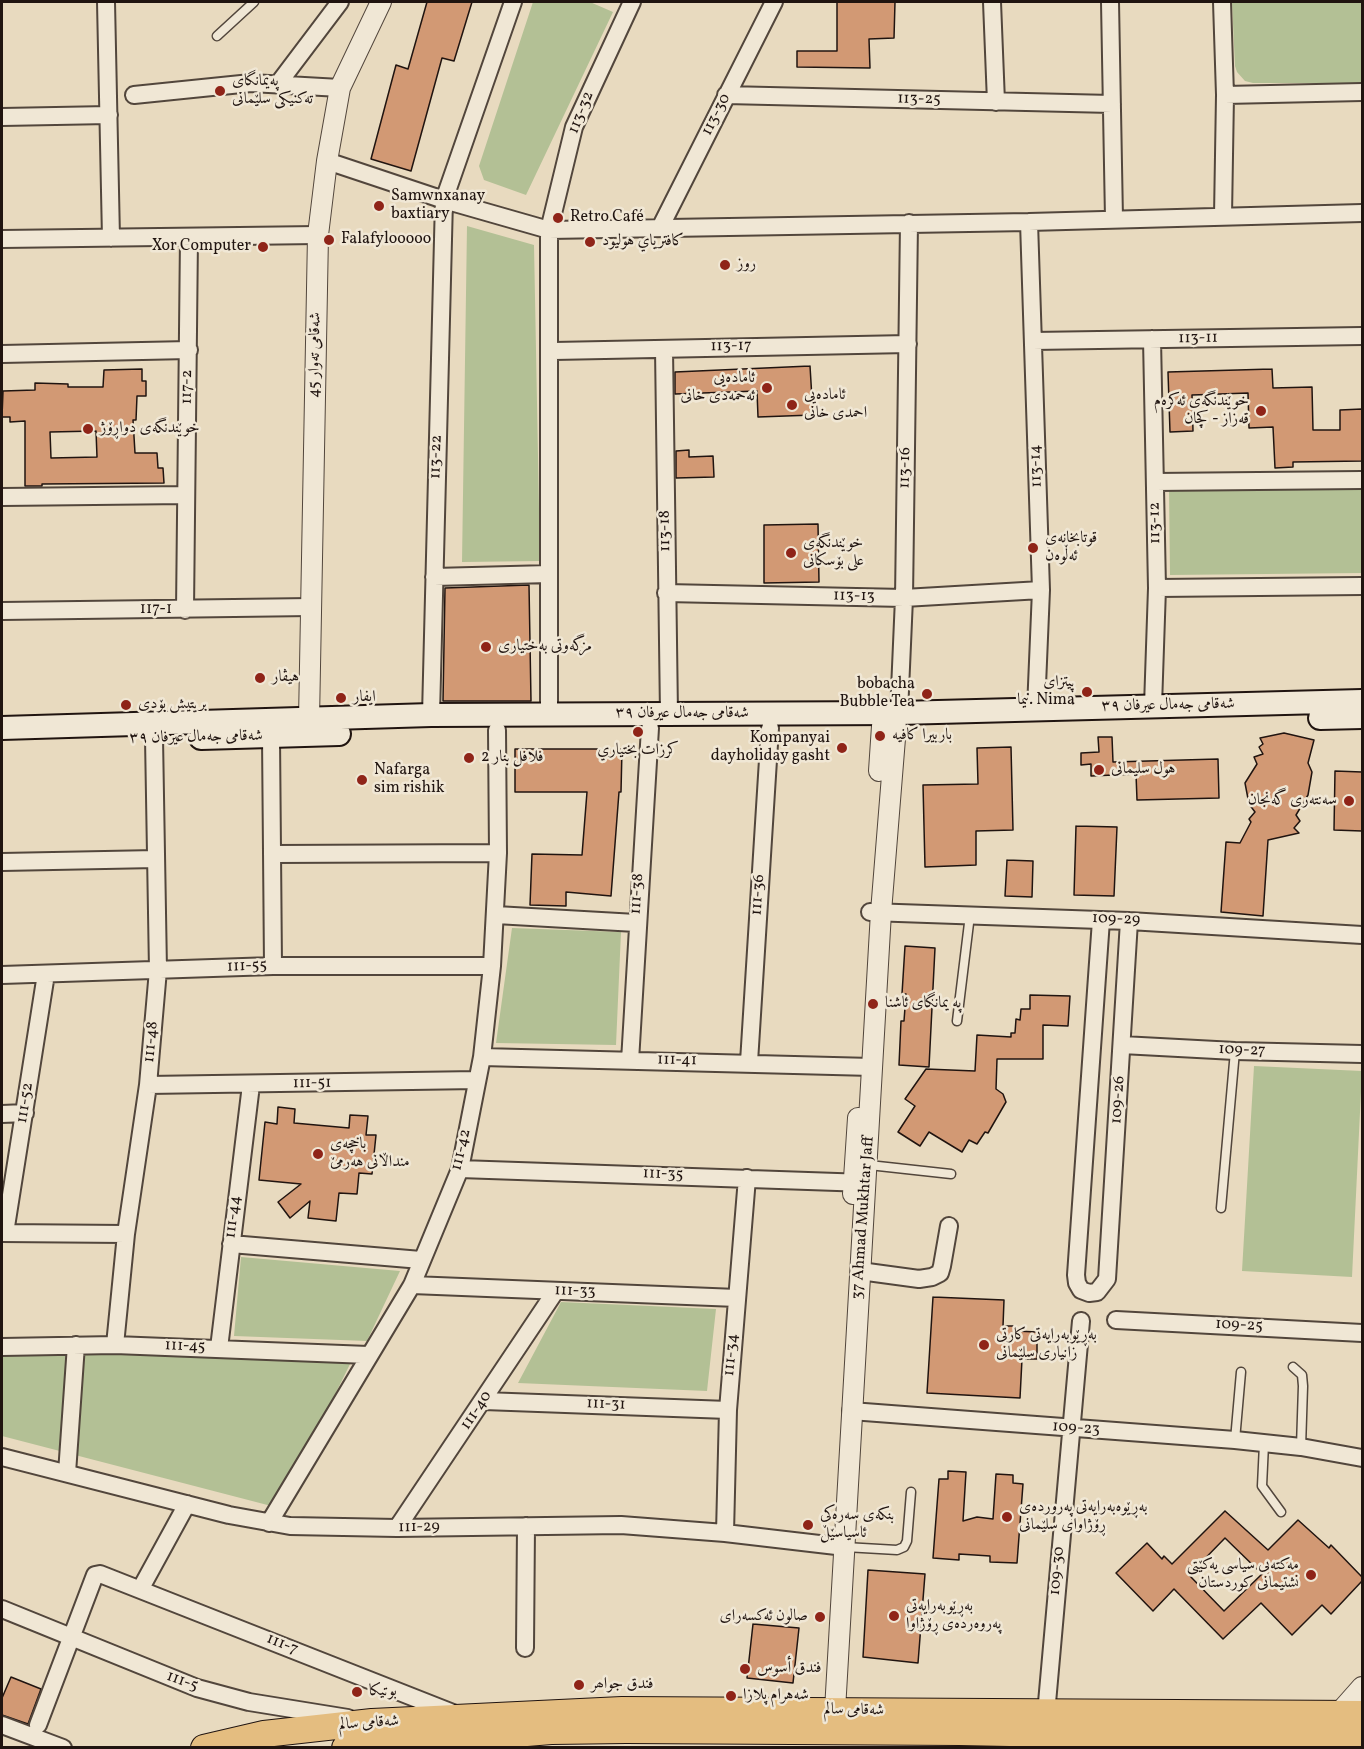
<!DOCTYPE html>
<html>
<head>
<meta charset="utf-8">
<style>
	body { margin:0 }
	#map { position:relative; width:1364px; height:1749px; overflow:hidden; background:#e8dabf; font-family:Vollkorn,serif }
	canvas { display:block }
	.frame { position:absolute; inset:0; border:3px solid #201410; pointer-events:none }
</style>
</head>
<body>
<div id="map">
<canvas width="1364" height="1749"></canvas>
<div class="frame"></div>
</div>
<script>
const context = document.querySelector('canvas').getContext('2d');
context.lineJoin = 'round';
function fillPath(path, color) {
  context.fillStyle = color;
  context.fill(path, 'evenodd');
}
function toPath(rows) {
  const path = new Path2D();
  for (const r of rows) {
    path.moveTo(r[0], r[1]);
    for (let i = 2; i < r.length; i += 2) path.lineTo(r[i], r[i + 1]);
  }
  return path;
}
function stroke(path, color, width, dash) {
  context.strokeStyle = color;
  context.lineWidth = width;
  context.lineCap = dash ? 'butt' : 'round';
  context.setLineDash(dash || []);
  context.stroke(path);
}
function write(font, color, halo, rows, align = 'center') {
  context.font = font + ' Vollkorn,Amiri,serif';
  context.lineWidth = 5;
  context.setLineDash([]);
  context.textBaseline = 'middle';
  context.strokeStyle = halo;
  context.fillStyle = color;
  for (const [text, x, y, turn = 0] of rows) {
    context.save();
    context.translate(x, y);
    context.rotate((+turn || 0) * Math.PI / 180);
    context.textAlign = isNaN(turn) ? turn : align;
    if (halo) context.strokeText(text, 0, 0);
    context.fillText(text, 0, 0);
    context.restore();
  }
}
const green = toPath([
	[533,2,590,2,613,12,526,195,484,180,479,166],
	[1232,2,1362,2,1362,83,1253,83,1245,81,1237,72,1235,66],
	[467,226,534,245,540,561,462,562],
	[1362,488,1362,573,1170,575,1169,489],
	[512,928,621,932,616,1045,496,1043],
	[1254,1066,1362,1071,1352,1277,1242,1271],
	[241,1257,400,1271,367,1341,234,1336],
	[561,1302,716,1309,707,1391,518,1383],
	[2,1353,101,1353,352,1360,279,1508,2,1436]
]);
const building = toPath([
	[427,2,472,2,454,61,442,58,411,171,371,159,396,65,408,69,427,2],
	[837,2,895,2,894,38,869,39,870,68,797,67,797,51,837,51,837,2],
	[810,366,813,415,758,417,757,391,675,394,675,372,810,366],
	[142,369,142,381,146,381,146,396,137,396,136,420,133,420,135,453,157,453,158,468,163,468,164,483,42,484,42,486,25,486,25,421,10,422,10,417,2,417,3,391,35,390,35,383,68,384,68,387,103,387,104,370,142,369],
	[96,431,97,457,51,458,50,432,96,431],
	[1272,369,1273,388,1312,387,1313,430,1340,430,1340,410,1362,409,1362,461,1293,462,1293,467,1275,468,1273,427,1249,428,1248,393,1192,395,1193,431,1170,432,1168,372,1272,369],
	[689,450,689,457,713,456,714,477,676,478,676,451,689,450],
	[818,524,819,582,764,583,764,525,818,524],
	[529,585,531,701,443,701,445,588,529,585],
	[1284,733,1314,740,1308,763,1312,772,1308,795,1296,815,1300,821,1294,828,1299,833,1268,840,1263,916,1221,912,1226,842,1240,843,1251,822,1249,819,1255,812,1249,804,1245,783,1257,764,1254,757,1263,754,1259,747,1263,744,1260,738,1284,733],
	[1098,737,1112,737,1113,762,1218,759,1219,798,1137,800,1136,774,1091,776,1091,764,1081,765,1081,753,1099,752,1098,737],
	[1011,747,1013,830,976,831,976,865,925,867,923,785,978,784,977,748,1011,747],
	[515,749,622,749,621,792,619,792,611,896,566,892,566,906,530,905,532,854,582,855,587,792,515,792,515,749],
	[1335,771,1362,772,1362,831,1334,830,1335,771],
	[1076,826,1117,827,1114,896,1074,895,1076,826],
	[1007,860,1033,861,1032,897,1005,896,1007,860],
	[905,946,935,948,929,1067,899,1065,901,1021,904,1021,906,994,902,994,905,946],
	[1030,995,1070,996,1068,1026,1043,1025,1043,1059,997,1059,996,1089,1003,1094,1006,1102,988,1133,985,1132,977,1144,969,1140,962,1152,929,1132,920,1146,898,1132,915,1106,905,1099,926,1069,975,1071,977,1035,1011,1037,1011,1033,1015,1033,1016,1019,1020,1020,1021,1009,1030,1009,1030,995],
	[278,1107,295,1109,294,1123,349,1128,350,1115,368,1116,366,1135,376,1135,372,1174,359,1173,357,1194,339,1193,336,1221,308,1218,310,1201,290,1218,278,1202,301,1184,259,1180,265,1122,277,1124,278,1107],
	[933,1297,1004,1300,1003,1326,1015,1326,1015,1331,1037,1332,1037,1359,1022,1359,1020,1398,927,1393,933,1297],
	[948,1471,966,1472,963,1521,977,1517,993,1519,996,1474,1013,1475,1013,1483,1023,1484,1017,1563,990,1562,990,1556,959,1554,959,1560,933,1558,939,1479,948,1479,948,1471],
	[1225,1511,1268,1550,1298,1520,1329,1548,1331,1545,1362,1577,1362,1581,1331,1614,1322,1605,1292,1635,1261,1603,1223,1639,1174,1589,1153,1611,1116,1573,1147,1543,1162,1559,1164,1556,1172,1564,1225,1511],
	[1225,1538,1262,1574,1224,1611,1189,1575,1225,1538],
	[868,1570,925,1574,918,1663,863,1657,868,1570],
	[753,1624,799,1628,793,1683,747,1678,753,1624],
	[11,1677,41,1689,28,1724,2,1715,2,1698,11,1677]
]);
const service = toPath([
	[217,36,254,2],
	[957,1021,970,915],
	[869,1165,951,1174],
	[1221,1208,1235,1051],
	[1293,1367,1302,1375,1303,1386,1301,1447],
	[1235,1440,1241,1372],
	[1264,1444,1262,1486,1281,1512],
	[845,1547,897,1550,904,1547,907,1541,911,1492]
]);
const minor = toPath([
	[106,2,111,238],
	[992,2,996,102],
	[1110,2,1114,219],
	[1222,2,1225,95,1223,216],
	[278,84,340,2],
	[134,95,251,83,340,88],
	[726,95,1112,104],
	[1225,95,1362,92],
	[2,117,109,115],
	[327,161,444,200,549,230,1029,222,1362,213],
	[1029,222,1041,590,1036,709],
	[660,228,774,2],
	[2,239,318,235],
	[1152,339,1157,588,1153,706],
	[1033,341,1362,336],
	[664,349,669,714],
	[554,351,908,344],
	[2,354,189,350],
	[1155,482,1362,480],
	[2,497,186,495],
	[434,577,549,574],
	[1157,588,1362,586],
	[666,593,904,598,1041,590],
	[185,610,189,237],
	[2,611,311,607],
	[899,713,904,598,909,223],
	[549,714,549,230,574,127,632,2],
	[431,715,444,200,513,2],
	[271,737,273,966],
	[274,854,498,853],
	[2,862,156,859],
	[870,912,1129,921,1362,935],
	[496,915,636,923],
	[1101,920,1076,1275,1077,1283,1081,1290,1089,1293,1097,1292,1107,1279,1129,921],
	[2,975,273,966,492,966],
	[1122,1045,1235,1051,1362,1054],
	[482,1057,872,1067],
	[630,1061,650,728],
	[749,1062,770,728],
	[148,1085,477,1080],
	[2,1114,25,1113],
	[460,1169,866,1183],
	[2,1233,126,1234],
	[5,1233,46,974],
	[231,1244,421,1260],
	[860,1271,919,1279,932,1277,940,1273,942,1266,949,1226],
	[412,1285,737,1298],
	[1116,1320,1362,1333],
	[115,1345,126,1234,148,1085,158,970,154,738],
	[2,1347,115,1345,368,1355],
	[219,1348,251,1085],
	[484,1401,728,1410],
	[851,1411,1235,1440,1301,1447,1362,1458],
	[2,1457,229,1515,290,1526,397,1528,621,1525,725,1533,845,1547],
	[67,1473,76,1345],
	[269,1523,412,1285,460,1169,482,1057,492,966,498,853,497,730],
	[397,1528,555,1292],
	[725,1533,728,1410,747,1178],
	[141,1588,187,1504],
	[2,1609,197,1688,249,1702,348,1718],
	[525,1648,526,1526],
	[1046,1714,1081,1321],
	[2,1725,63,1748],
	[38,1725,95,1575,100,1574,458,1715]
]);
const tertiary = toPath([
	[309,720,318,235,327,161,340,88,381,2],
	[879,771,882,726],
	[853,1194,858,1118],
	[835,1710,881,912,896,726],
	[1339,1713,1362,1687]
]);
const secondary = toPath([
	[1320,718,1362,717],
	[2,728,431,715,899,713,1362,701],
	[201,738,339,734]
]);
const primary = toPath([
	[204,1748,264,1734,372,1722,622,1710,1362,1714],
	[345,1748,551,1731,626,1730,959,1732,1362,1740]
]);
const markers = [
	[220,91,6,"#8f2418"],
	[379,206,6,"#8f2418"],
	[558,218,6,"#8f2418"],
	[329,240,6,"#8f2418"],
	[590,242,6,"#8f2418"],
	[263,247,6,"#8f2418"],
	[725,265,6,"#8f2418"],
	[767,388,6,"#8f2418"],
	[792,405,6,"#8f2418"],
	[1261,411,6,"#8f2418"],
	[88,429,6,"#8f2418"],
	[1033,548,6,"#8f2418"],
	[791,553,6,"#8f2418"],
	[486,647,6,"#8f2418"],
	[260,678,6,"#8f2418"],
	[1087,692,6,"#8f2418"],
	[927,694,6,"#8f2418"],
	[341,698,6,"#8f2418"],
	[126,705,6,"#8f2418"],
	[638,732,6,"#8f2418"],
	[880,736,6,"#8f2418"],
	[842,748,6,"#8f2418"],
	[469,758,6,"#8f2418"],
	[1099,770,6,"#8f2418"],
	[362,780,6,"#8f2418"],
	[1349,801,6,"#8f2418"],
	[873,1004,6,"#8f2418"],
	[318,1154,6,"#8f2418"],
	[984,1345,6,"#8f2418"],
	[1007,1517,6,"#8f2418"],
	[808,1525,6,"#8f2418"],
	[1311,1575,6,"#8f2418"],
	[894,1616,6,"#8f2418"],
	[820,1617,6,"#8f2418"],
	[745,1669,6,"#8f2418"],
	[579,1685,6,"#8f2418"],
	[357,1692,6,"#8f2418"],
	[731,1696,6,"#8f2418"]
];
const poiNames = [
	["پەیمانگای",232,82],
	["تەکنیکی سلێمانی",232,100],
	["Samwnxanay",391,197],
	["baxtiary",391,215],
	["Retro Café",570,218],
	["Falafylooooo",341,240],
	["كافترياي هوليود",602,242],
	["Xor Computer",251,247,"right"],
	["روز",737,265],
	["ئامادەیی",755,379,"right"],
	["ئەحمەدی خانی",755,397,"right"],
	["ئامادەیی",804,396],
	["احمدی خانی",804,414],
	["خوێندنگەی ئەکرەم",1249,402,"right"],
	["قەزاز - کچان",1249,420,"right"],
	["خوێندنگەی دواڕۆژ",100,429],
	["قوتابخانەی",1045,539],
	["ئەڵوەن",1045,557],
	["خوێندنگەی",803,544],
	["علی بۆسکانی",803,562],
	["مزگەوتی بەختیاری",498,647],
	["هيڤار",272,678],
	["پیتزای",1075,683,"right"],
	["نیما. Nima",1075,701,"right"],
	["bobacha",915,685,"right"],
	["Bubble Tea",915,703,"right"],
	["ايفار",353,698],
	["بریتیش بۆدی",138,705],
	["باربيرا كافيه",892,736],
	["Kompanyai",830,739,"right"],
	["dayholiday gasht",830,757,"right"],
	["كرزات بختياري",638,751,"center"],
	["فلافل بنار 2",481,758],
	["هول سليمانى",1111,770],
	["Nafarga",374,771],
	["sim rishik",374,789],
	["سەنتەری گەنجان",1337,801,"right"],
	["په یمانگای ئاشنا",885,1004],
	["باخچەی",330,1145],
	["منداڵانی هەرمێ",330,1163],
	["بەڕێوبەرایەتی کارتی",996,1336],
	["زانیاری سلێمانی",996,1354],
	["بەڕێوەبەرایەتی پەروردەی",1019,1508],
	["ڕۆژاوای سلێمانی",1019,1526],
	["بنکەی سەرەکی",820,1516],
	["ئاسیاسێڵ",820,1534],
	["مەکتەبی سیاسی یەکێتی",1299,1566,"right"],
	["نشتیمانی کوردستان",1299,1584,"right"],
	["بەڕێوبەرایەتی",906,1607],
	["پەروەردەی ڕۆژاوا",906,1625],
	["صالون ئەکسەرای",808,1617,"right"],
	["فندق أسوس",757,1669],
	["فندق جواھر",591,1685],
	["بوتیکا",369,1692],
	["شەهرام پلازا",743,1696]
];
const streetNames = [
	["113-25",919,100,1],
	["113-32",582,113,-68],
	["113-30",717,115,-63],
	["113-11",1198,339,-1],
	["113-17",731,347,-1],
	["شەقامی تەوار 45",316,355,-89],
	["117-2",188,387,-89],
	["113-22",437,457,-88],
	["113-14",1037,466,-92],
	["113-16",906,468,-89],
	["113-12",1156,523,-91],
	["113-18",666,531,-91],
	["113-13",854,597,1],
	["117-1",156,610],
	["شەقامی جەمال عیرفان ٣٩",1168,706,-1],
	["شەقامی جەمال عیرفان ٣٩",682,714],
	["شەقامی جەمال عیرفان ٣٩",196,738,-1],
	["111-38",638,894,-86],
	["111-36",759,895,-86],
	["109-29",1116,920,2],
	["111-55",247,967,-2],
	["111-48",152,1042,-85],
	["109-27",1242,1051,2],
	["111-41",677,1061,1],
	["111-51",312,1084,-1],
	["109-26",1119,1100,-86],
	["111-52",26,1103,-81],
	["111-42",462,1150,-77],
	["111-35",663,1175,2],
	["111-44",234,1217,-83],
	["37 Ahmad Mukhtar Jaff",864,1218,-86],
	["111-33",575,1292,2],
	["109-25",1239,1326,3],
	["111-45",185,1347,2],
	["111-34",732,1355,-85],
	["111-31",606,1405,2],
	["111-40",477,1411,-56],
	["109-23",1076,1429,4],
	["111-29",419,1528,-1],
	["109-30",1058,1571,-85],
	["111-7",282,1645,22],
	["111-5",182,1682,20],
	["شەقامی سالم",854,1711,1],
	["شەقامی سالم",369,1724,-4]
];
fillPath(green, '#b3c095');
fillPath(building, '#d29974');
stroke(building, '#201410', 1.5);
stroke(service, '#52463c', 11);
stroke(minor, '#52463c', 20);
stroke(tertiary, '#52463c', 22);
stroke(secondary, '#201410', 26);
stroke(primary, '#201410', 28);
stroke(service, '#f0e7d5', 8);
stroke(minor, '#f0e7d5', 16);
stroke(tertiary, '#f0e7d5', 20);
stroke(secondary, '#f0e7d5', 22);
stroke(primary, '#e4bd80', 26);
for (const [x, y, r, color] of markers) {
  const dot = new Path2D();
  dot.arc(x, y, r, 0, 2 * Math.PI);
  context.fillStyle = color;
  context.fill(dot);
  stroke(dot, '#f0e7d5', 2);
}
write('16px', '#201410', '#f0e7d5', poiNames, 'left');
write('16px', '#201410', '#f0e7d5', streetNames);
</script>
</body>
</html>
